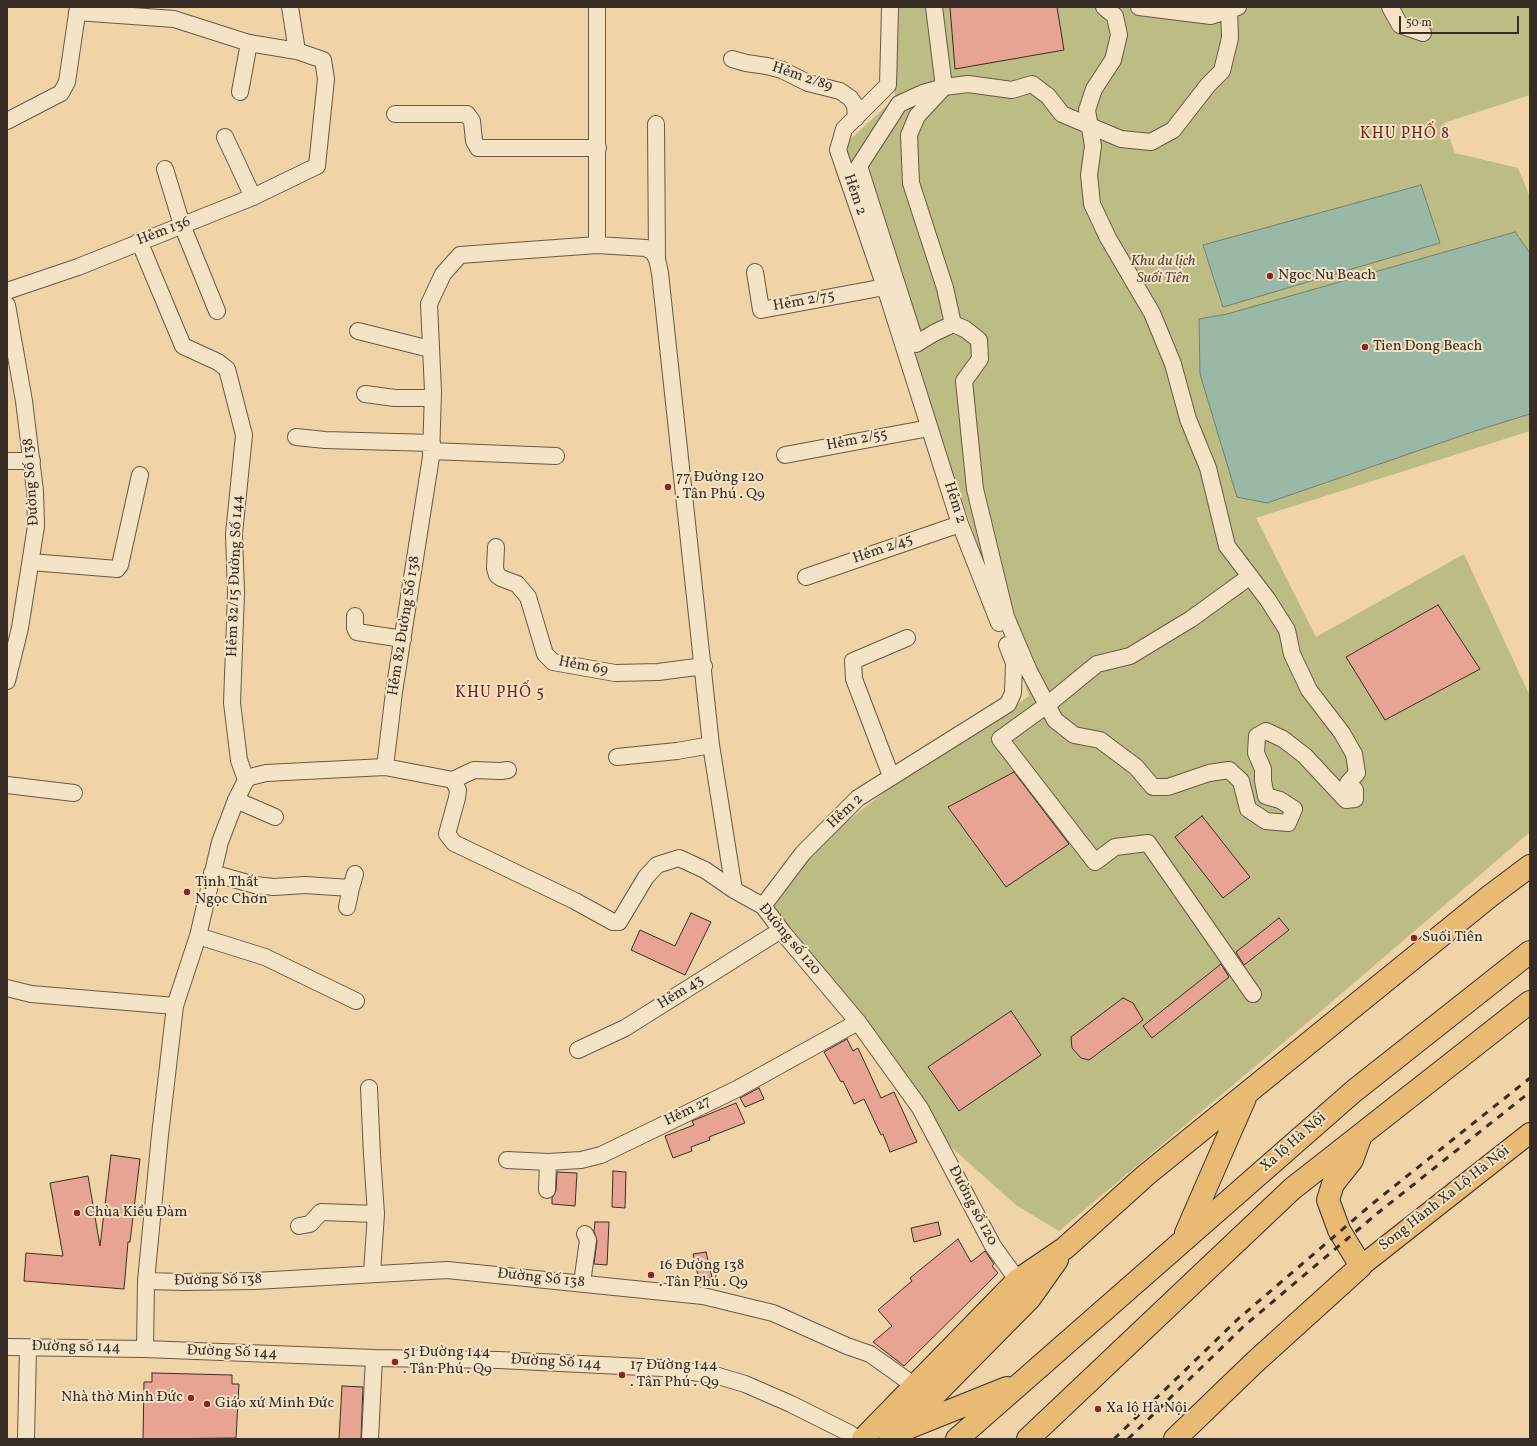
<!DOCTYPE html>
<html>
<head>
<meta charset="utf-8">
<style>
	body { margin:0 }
	#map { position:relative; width:1537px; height:1446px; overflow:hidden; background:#f0d4a8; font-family:Vollkorn,serif }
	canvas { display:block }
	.frame { position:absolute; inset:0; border:8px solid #392e27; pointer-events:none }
	.scale { position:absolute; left:1399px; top:16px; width:120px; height:18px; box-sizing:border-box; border:2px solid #392e27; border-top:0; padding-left:5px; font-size:12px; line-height:14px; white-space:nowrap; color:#392e27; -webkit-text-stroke:3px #f5e3c6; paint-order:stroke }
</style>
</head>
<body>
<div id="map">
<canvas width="1537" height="1446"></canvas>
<div class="frame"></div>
<div class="scale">50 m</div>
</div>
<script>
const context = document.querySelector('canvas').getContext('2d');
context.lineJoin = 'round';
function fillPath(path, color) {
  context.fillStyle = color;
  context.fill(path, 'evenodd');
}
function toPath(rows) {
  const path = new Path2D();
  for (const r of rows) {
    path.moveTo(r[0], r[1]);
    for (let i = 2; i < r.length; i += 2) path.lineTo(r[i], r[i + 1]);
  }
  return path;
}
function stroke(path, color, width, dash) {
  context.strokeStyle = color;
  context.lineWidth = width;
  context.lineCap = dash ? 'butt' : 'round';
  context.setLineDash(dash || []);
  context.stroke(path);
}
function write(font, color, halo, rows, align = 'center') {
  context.font = font + ' Vollkorn,serif';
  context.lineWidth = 4;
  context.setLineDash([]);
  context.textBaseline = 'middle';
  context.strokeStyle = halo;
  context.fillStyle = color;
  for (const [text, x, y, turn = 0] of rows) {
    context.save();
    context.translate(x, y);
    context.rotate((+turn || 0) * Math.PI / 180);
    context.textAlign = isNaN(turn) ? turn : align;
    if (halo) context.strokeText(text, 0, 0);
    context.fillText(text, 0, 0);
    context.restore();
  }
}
const green = toPath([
	[891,7,1530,7,1530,95,1444,123,1455,153,1518,168,1530,197,1530,431,1256,518,1316,637,1464,554,1530,696,1530,832,1320,1012,1059,1231,1016,1205,933,1131,769,908,801,857,891,787,1029,696,842,147,895,98]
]);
const water = toPath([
	[1421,185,1440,243,1223,307,1203,245,1421,185],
	[1515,232,1530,253,1530,414,1475,431,1267,503,1237,497,1200,374,1199,319,1227,314,1515,232]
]);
const building = toPath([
	[950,7,1057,7,1064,50,955,69,950,7],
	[1438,605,1480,669,1385,720,1346,657,1438,605],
	[1014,772,1069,844,1006,887,948,807,1014,772],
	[1202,816,1250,877,1223,898,1175,837,1202,816],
	[691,913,711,922,685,975,631,950,640,930,675,946,691,913],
	[1279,918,1289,930,1244,965,1236,952,1279,918],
	[1221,964,1229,977,1152,1038,1143,1026,1221,964],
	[1123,998,1133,1003,1143,1020,1089,1060,1081,1058,1072,1048,1071,1037,1123,998],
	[1011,1011,1041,1055,959,1111,928,1067,1011,1011],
	[847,1039,853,1051,858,1048,881,1098,894,1092,917,1142,890,1152,883,1134,881,1135,864,1099,854,1104,843,1081,841,1082,824,1052,847,1039],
	[759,1088,764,1099,745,1107,740,1098,759,1088],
	[736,1103,745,1123,709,1137,710,1140,691,1147,692,1151,673,1158,665,1136,694,1125,692,1121,736,1103],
	[111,1155,140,1159,130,1242,128,1242,124,1289,24,1281,26,1253,63,1256,50,1183,88,1176,100,1246,111,1155],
	[613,1171,626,1172,625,1208,612,1207,613,1171],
	[557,1172,577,1173,575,1206,552,1204,552,1198,556,1191,557,1172],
	[595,1222,609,1222,607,1265,594,1264,597,1241,594,1231,595,1222],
	[938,1222,941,1235,914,1242,911,1228,938,1222],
	[958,1239,971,1262,985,1251,994,1264,992,1266,998,1273,904,1366,873,1342,892,1326,878,1310,912,1281,910,1278,958,1239],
	[706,1252,712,1277,699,1280,693,1254,706,1252],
	[152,1373,232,1375,232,1384,239,1384,236,1438,143,1439,144,1382,152,1382,152,1373],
	[342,1386,363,1387,361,1439,339,1439,342,1386]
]);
const minor = toPath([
	[290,7,297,51],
	[597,7,597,245],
	[890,7,888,85,844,129,838,150,885,287,960,524,999,623],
	[934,7,944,87,923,93,899,104,859,166,916,344,934,333,953,324,965,329,979,340,980,359,964,381,975,489,1006,617,1029,671,1047,705,1000,739,1095,862,1115,847,1148,843,1253,994],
	[1104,7,1115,16,1119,35,1113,60,1094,89,1087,110,1093,146,1089,175,1092,204,1108,238,1152,313,1173,364,1188,419,1208,468,1227,546,1268,600,1287,630,1292,654,1309,690,1342,733,1354,754,1357,773,1348,783,1355,790,1355,799,1346,800,1305,756,1283,739,1266,731,1257,736,1256,753,1263,769,1263,781,1266,796,1280,800,1294,809,1288,823,1266,821,1248,809,1241,781,1229,770,1209,773,1168,787,1153,787,1136,767,1100,740,1074,735,1055,720,1047,705,1097,664,1130,656,1191,619,1249,577],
	[1139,7,1211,16,1238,7],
	[1390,7,1400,25,1423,33],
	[732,59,746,63,767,66,782,70,808,83,840,91,850,98,855,105,856,118],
	[240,92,249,43],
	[395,114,467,114,472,121,474,141,478,148,598,148],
	[7,121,61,93,67,82,78,7],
	[656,124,657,259],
	[225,137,253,197],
	[165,169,182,225,217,311],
	[139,241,183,346,218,362,227,369,244,435,234,534,236,593,232,703,239,760,246,780],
	[755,272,761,310,885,287],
	[7,291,78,267,253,197,317,166,326,79,323,60,297,51,249,43,174,19,77,12],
	[7,305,24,401,35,491,36,526,20,628,7,681],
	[953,324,945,288,911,183,909,135,917,116,944,87,968,84,1012,90,1032,84,1048,96,1062,114,1121,139,1151,142,1173,130,1208,85,1222,71,1230,38,1229,7],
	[358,331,430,349],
	[365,394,395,398,433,398],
	[296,437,325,440,432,443],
	[431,451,556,456],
	[785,455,929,428],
	[7,461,32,461],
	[496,547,495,568,497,575,501,578,517,584,528,597,545,654,553,662,615,673,658,672,704,666],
	[31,562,117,569,120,565,140,475],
	[806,577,960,524],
	[355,616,355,628,357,632,403,639],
	[617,757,677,751,711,745],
	[385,767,394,692,431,457,433,391,429,304,443,274,460,255,597,245,646,248,653,252,657,259,660,273,711,745,734,890],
	[891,776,854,679,853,661,907,638],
	[453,780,474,770,501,771,508,770],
	[7,785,74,793],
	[236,800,275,817],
	[212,873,255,885,274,887,305,885,351,888,347,907],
	[351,888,355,874],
	[763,906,803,853,858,798,1008,704,1013,693,1014,663,1007,645],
	[198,936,265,957,356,1001],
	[7,988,31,994,175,1006],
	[578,1050,625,1028,781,930],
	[369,1088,372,1155,376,1214,372,1273],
	[507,1160,548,1162,581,1160,601,1155,737,1089,858,1022],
	[547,1190,548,1162],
	[299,1226,310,1224,321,1212,376,1214],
	[146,1281,184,1282,255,1281,447,1270,703,1296,773,1313,847,1346,870,1354,915,1386],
	[582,1283,588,1240,585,1234],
	[7,1347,145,1349,374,1358,499,1360,663,1368,715,1375,745,1384,791,1404,849,1433,857,1439],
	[145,1349,146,1281,160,1135,175,1006,198,936,220,842,236,800,246,780,250,777,266,773,385,767,453,780,458,790,457,798,447,834,454,843,575,901,613,922,619,922,646,877,657,865,679,858,705,870,734,890,763,906,784,934,858,1022,920,1108,993,1246,1024,1289],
	[26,1439,28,1348],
	[370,1439,374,1358]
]);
const major = toPath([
	[1361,1266,1530,1133]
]);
const highway = toPath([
	[1186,1233,1245,1098],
	[905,1429,1007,1388],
	[863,1439,1018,1280,1065,1248,1146,1175,1490,896,1530,866],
	[891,1439,1030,1298,1057,1260],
	[957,1439,1354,1091,1530,952],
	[1028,1439,1292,1189,1530,1002],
	[1175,1439,1255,1362,1361,1266,1339,1230,1328,1200,1333,1184,1352,1160,1360,1138]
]);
const rail = toPath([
	[1114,1439,1238,1319,1372,1204,1530,1078],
	[1128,1439,1244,1326,1379,1212,1530,1092]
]);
const markers = [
	[1270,276,4,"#8f2418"],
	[1365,347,4,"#8f2418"],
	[668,487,4,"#8f2418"],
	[187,892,4,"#8f2418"],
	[1414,938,4,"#8f2418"],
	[77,1213,4,"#8f2418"],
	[651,1275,4,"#8f2418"],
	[395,1362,4,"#8f2418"],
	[622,1375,4,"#8f2418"],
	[191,1398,4,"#8f2418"],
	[207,1404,4,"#8f2418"],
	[1098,1409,4,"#8f2418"]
];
const streetNames = [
	["Hẻm 2/89",802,78,19],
	["Hẻm 2",854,195,71],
	["Hẻm 136",164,232,-21],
	["Hẻm 2/75",804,302,-10],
	["Hẻm 2/55",857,441,-11],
	["Đường Số 138",32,482,-94],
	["Hẻm 2",954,503,72],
	["Hẻm 2/45",883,550,-19],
	["Hẻm 82/15 Đường Số 144",236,576,-88],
	["Hẻm 82 Đường Số 138",405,626,-81],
	["Hẻm 69",583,667,11],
	["Hẻm 2",846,812,-43],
	["Đường số 120",789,940,50],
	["Hẻm 43",681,993,-32],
	["Hẻm 27",688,1112,-26],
	["Xa lộ Hà Nội",1294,1143,-41],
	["Song Hành Xa Lộ Hà Nội",1445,1199,-38],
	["Đường số 120",972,1206,62],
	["Đường Số 138",541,1279,6],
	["Đường Số 138",218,1281,-1],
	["Đường số 144",76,1348,1],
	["Đường Số 144",232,1353,2],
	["Đường Số 144",556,1363,3]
];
const parkNames = [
	["Khu du lịch",1163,262],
	["Suối Tiên",1163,279]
];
const poiNames = [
	["Ngoc Nu Beach",1278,276],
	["Tien Dong Beach",1373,347],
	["77 Đường 120",676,478],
	[". Tân Phú . Q9",676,495],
	["Tịnh Thất",195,883],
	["Ngọc Chơn",195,900],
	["Suối Tiên",1422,938],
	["Chùa Kiều Đàm",85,1213],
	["16 Đường 138",659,1266],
	[". Tân Phú . Q9",659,1283],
	["51 Đường 144",403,1353],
	[". Tân Phú . Q9",403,1370],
	["17 Đường 144",630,1366],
	[". Tân Phú . Q9",630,1383],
	["Nhà thờ Minh Đức",183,1398,"right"],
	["Giáo xứ Minh Đức",215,1404],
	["Xa lộ Hà Nội",1106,1409]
];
const neighbourhoodNames = [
	["KHU PHỐ 8",1405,135],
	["KHU PHỐ 5",500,694]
];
fillPath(green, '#bdbc85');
fillPath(water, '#9ab8a6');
stroke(water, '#738173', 1);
fillPath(building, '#e8a492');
stroke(building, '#392e27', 1);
stroke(minor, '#675847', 18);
stroke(major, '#392e27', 22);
stroke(highway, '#392e27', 24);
stroke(minor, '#f5e3c6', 16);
stroke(major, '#e8ba74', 20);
stroke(highway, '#e8ba74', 22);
stroke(rail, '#392e27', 3, [7, 7]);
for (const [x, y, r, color] of markers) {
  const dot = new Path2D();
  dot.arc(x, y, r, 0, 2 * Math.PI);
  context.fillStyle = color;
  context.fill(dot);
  stroke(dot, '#f5e3c6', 1.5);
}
write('15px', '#392e27', '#f5e3c6', streetNames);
write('italic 15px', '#534a3a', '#f5e3c6', parkNames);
write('15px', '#392e27', '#f5e3c6', poiNames, 'left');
context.letterSpacing = '1px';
write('16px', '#7a1f14', '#f5e3c6', neighbourhoodNames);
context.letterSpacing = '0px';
</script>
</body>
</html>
